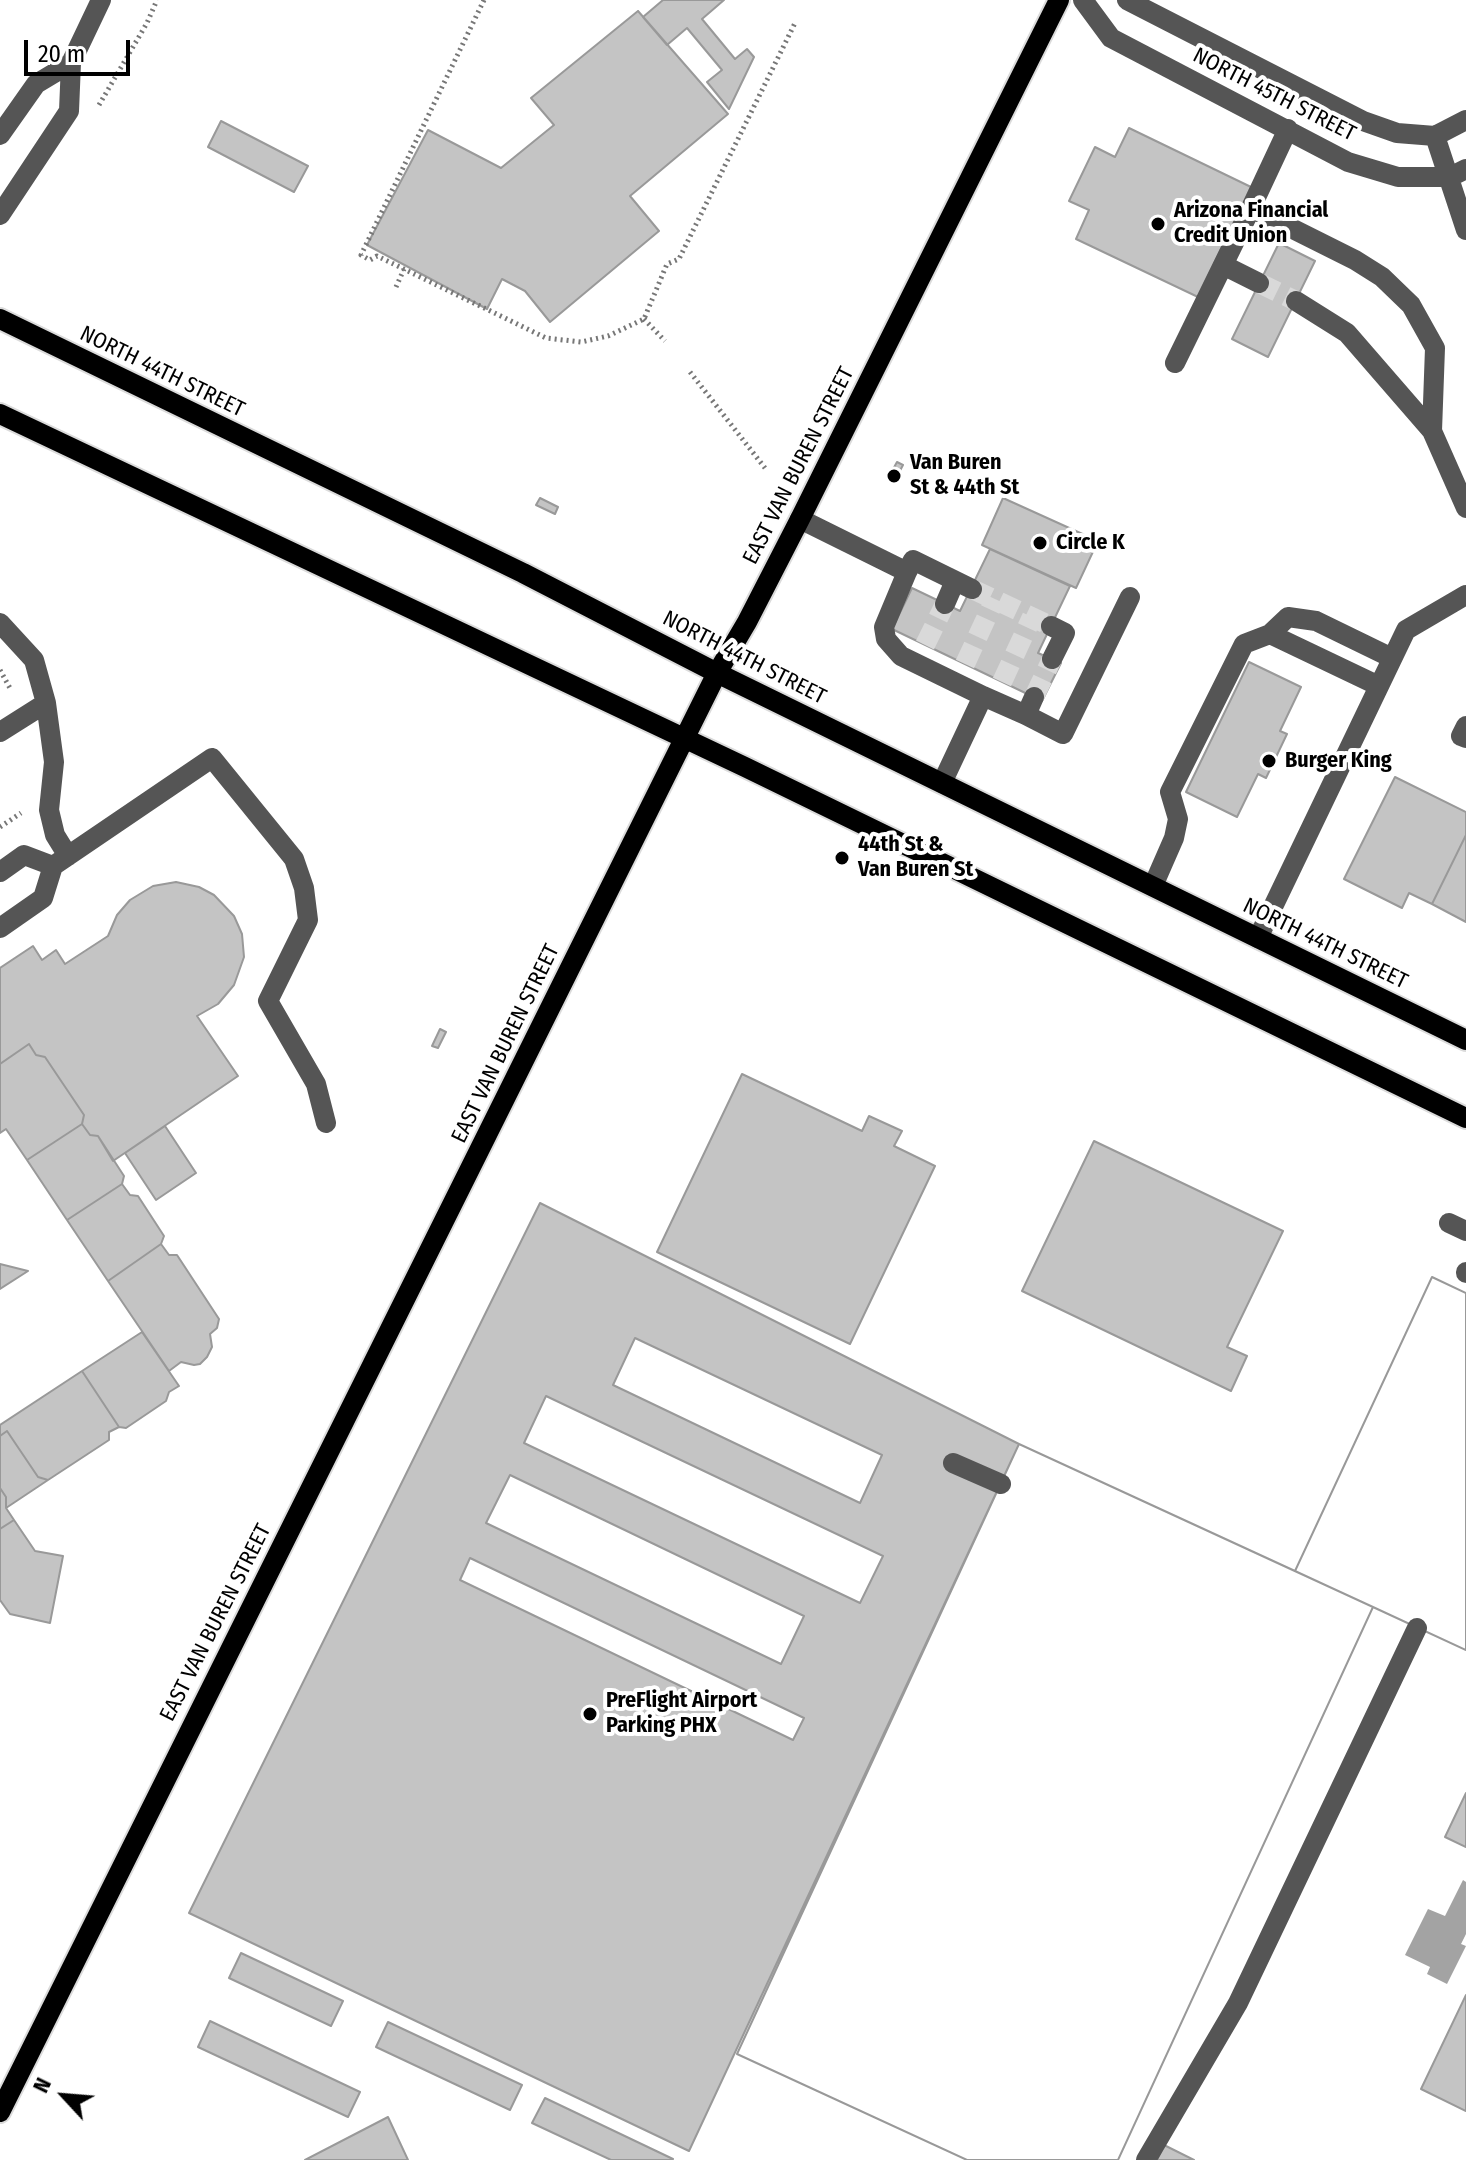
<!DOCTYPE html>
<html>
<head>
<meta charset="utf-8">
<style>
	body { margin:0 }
	#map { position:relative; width:1466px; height:2160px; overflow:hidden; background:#fff; font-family:"Fira Sans Condensed",sans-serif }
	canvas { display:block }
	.north { position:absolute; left:24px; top:2056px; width:80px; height:80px; -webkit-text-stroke:6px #fff; paint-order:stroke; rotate:296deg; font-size:22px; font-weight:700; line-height:32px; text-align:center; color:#000 }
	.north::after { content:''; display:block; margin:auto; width:28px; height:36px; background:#000; clip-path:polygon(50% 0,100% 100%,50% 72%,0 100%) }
	.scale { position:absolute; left:24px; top:40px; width:106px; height:36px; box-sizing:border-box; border:4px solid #000; border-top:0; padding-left:10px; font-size:24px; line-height:28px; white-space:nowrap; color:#000; -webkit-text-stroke:6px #fff; paint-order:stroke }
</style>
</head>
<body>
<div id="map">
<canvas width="1466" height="2160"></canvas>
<div class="north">N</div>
<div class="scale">20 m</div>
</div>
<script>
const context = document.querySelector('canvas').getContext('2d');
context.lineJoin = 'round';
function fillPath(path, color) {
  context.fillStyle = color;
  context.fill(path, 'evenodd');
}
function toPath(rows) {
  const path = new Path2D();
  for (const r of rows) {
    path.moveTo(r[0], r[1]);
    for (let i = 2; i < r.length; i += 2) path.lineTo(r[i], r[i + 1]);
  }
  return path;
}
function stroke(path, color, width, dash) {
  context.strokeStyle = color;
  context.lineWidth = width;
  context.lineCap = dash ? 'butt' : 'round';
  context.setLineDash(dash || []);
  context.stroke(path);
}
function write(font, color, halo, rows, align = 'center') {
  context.font = font + ' "Fira Sans Condensed",sans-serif';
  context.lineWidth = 8;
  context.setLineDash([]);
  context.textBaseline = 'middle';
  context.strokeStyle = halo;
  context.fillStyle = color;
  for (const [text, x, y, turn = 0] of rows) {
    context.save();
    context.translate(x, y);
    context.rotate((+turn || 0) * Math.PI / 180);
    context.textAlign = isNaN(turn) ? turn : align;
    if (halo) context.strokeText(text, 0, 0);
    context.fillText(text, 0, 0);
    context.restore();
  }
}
const water = toPath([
	[1463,1880,1466,1882,1466,1934,1461,1944,1466,1946,1447,1984,1427,1974,1430,1967,1405,1955,1428,1909,1445,1916]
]);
const building = toPath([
	[663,0,724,0,702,19,735,59,747,49,754,57,729,109,707,82,722,70,687,28,667,45,643,17,663,0],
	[638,11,728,114,630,196,659,231,550,322,525,291,502,279,487,309,367,245,428,130,501,168,554,125,531,98,638,11],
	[221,121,308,166,294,192,208,147,221,121],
	[1129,128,1251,187,1198,297,1076,239,1089,210,1069,201,1095,147,1115,157,1129,128],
	[1279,243,1315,261,1268,357,1232,339,1279,243],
	[897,462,903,465,893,484,887,480,897,462],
	[540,498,558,507,555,514,536,505,540,498],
	[1003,498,1098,541,1076,588,982,545,1003,498],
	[990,549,1070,586,1038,653,1061,663,1042,701,892,629,912,588,960,611,990,549],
	[1249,662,1301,687,1280,731,1287,734,1266,778,1258,774,1237,817,1186,792,1249,662],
	[1395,777,1466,812,1466,835,1432,904,1409,893,1402,908,1344,879,1395,777],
	[1466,835,1466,922,1432,904,1466,835],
	[176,882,199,887,214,895,234,916,242,934,244,957,234,985,218,1004,197,1016,238,1076,113,1161,98,1136,90,1135,82,1124,84,1115,45,1057,36,1055,29,1044,0,1064,0,968,33,946,42,960,56,950,65,964,108,936,117,915,130,900,153,886,176,882],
	[440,1029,446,1032,438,1048,432,1046,440,1029],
	[29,1044,36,1055,45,1057,84,1115,82,1124,27,1160,6,1129,0,1133,0,1064,29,1044],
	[742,1074,862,1131,869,1116,902,1131,894,1146,935,1166,850,1344,657,1252,742,1074],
	[82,1124,90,1135,98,1136,124,1176,122,1184,67,1220,27,1160,82,1124],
	[165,1126,196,1173,156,1200,125,1153,165,1126],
	[1094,1141,1283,1231,1227,1347,1247,1356,1231,1391,1022,1291,1094,1141],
	[122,1184,130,1195,138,1196,164,1236,161,1244,108,1281,67,1220,122,1184],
	[540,1203,1019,1444,689,2151,189,1913,540,1203],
	[161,1244,169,1255,177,1255,219,1319,217,1328,210,1334,212,1347,207,1357,200,1364,194,1365,181,1362,169,1371,108,1281,161,1244],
	[0,1264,28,1271,0,1289,0,1264],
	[1432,1277,1466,1293,1466,1650,1373,1607,1118,2160,967,2160,737,2054,1019,1444,1295,1571,1432,1277],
	[1432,1277,1466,1293,1466,1650,1295,1571,1432,1277],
	[142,1332,179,1386,169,1392,166,1401,126,1428,119,1427,82,1371,142,1332],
	[635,1338,882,1455,860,1503,613,1385,635,1338],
	[82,1371,119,1427,109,1432,109,1440,48,1480,38,1477,7,1431,0,1436,0,1425,82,1371],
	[546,1396,883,1556,860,1603,524,1443,546,1396],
	[7,1431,38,1477,48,1480,6,1508,6,1497,0,1488,0,1436,7,1431],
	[1019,1444,1373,1607,1118,2160,967,2160,737,2054,1019,1444],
	[510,1475,804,1616,781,1664,486,1523,510,1475],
	[0,1488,6,1497,6,1508,14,1520,0,1529,0,1488],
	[14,1520,35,1551,63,1556,50,1623,10,1614,0,1600,0,1529,14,1520],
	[470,1558,804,1718,793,1740,460,1580,470,1558],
	[1466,1793,1466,1847,1445,1837,1466,1793],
	[241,1953,343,2001,331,2026,229,1978,241,1953],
	[1466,1995,1466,2111,1421,2089,1466,1995],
	[210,2021,360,2092,348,2117,198,2047,210,2021],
	[388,2022,522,2085,510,2110,376,2047,388,2022],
	[545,2098,673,2159,672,2160,611,2160,532,2123,545,2098],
	[388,2117,408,2160,305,2160,388,2117],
	[1164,2145,1194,2160,1157,2160,1164,2145]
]);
const minorTunnel = toPath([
	[1259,283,1296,301],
	[972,589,1051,626],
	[925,645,945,604],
	[965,664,995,599],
	[1002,682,1032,617],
	[1034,697,1052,659]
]);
const path = toPath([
	[484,0,361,255,370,260,377,256,546,338,581,342,608,336,644,319,667,264,679,259,796,21],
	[99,105,147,23,157,0],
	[396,287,404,269],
	[644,319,665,341],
	[690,372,765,468],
	[0,670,11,690],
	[0,827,21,813]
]);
const minor = toPath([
	[1083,0,1111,38,1348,162,1398,177,1450,177,1466,169],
	[1127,0,1363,121,1397,133,1435,136,1466,120],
	[1288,129,1251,208,1355,260,1382,277,1411,305,1435,348,1432,431,1466,508],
	[0,135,36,84,71,63],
	[1435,136,1466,230],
	[0,215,69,111,71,63,101,0],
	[1223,265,1259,283],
	[1296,301,1347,333,1432,431],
	[1175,363,1251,208],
	[800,519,907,572,884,627,886,639,901,656,983,696,942,783],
	[907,572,913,560,972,589],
	[945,604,955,581],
	[0,623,34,660,46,703,54,762,49,810,55,835,68,856],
	[1051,626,1065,633,1052,659],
	[1270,634,1379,686],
	[983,696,1026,715,1034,697],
	[1026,715,1063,734,1130,597],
	[1466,726,1461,736,1466,738],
	[0,732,46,703],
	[0,872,24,855,53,866],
	[1153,886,1174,838,1178,819,1170,792,1244,644,1270,634,1288,617,1316,621,1392,658],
	[0,928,43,898,53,866,212,758,294,859,304,888,308,920,268,1001,316,1084,326,1123],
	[1258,938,1406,630,1466,595],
	[1449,1223,1466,1231],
	[1466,1273,1466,1272],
	[953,1463,1001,1484],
	[1146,2160,1238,2003,1417,1628]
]);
const major = toPath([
	[0,319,523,573,717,673,1466,1040],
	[0,414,745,767,1466,1118],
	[0,2112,717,673,747,622,800,519,1059,0]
]);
const markers = [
	[1158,224,8,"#000"],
	[894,476,8,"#000"],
	[1040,543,8,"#000"],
	[1269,761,8,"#000"],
	[842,858,8,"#000"],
	[590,1714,8,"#000"]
];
const streetNames = [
	["NORTH 45TH STREET",1274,95,27],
	["NORTH 44TH STREET",162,372,26],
	["EAST VAN BUREN STREET",799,466,-63],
	["NORTH 44TH STREET",744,658,27],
	["NORTH 44TH STREET",1325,944,26],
	["EAST VAN BUREN STREET",506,1044,-64],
	["EAST VAN BUREN STREET",216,1623,-63]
];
const poiNames = [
	["Arizona Financial",1174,211],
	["Credit Union",1174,236],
	["Van Buren",910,463],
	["St & 44th St",910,488],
	["Circle K",1056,543],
	["Burger King",1285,761],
	["44th St &",858,845],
	["Van Buren St",858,870],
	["PreFlight Airport",606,1701],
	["Parking PHX",606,1726]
];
fillPath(water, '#a3a3a3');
fillPath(building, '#c4c4c4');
stroke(building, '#999', 2);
stroke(minorTunnel, '#d9d9d9', 20, [20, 10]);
stroke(major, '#dbdbdb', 24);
stroke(path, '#777', 5, [2, 4]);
stroke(minor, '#555', 20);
stroke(major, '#000', 20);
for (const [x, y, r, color] of markers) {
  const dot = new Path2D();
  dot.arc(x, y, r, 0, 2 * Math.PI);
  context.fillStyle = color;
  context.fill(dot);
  stroke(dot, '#fff', 3);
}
write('22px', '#000', '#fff', streetNames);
write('bold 22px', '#000', '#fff', poiNames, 'left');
</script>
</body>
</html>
